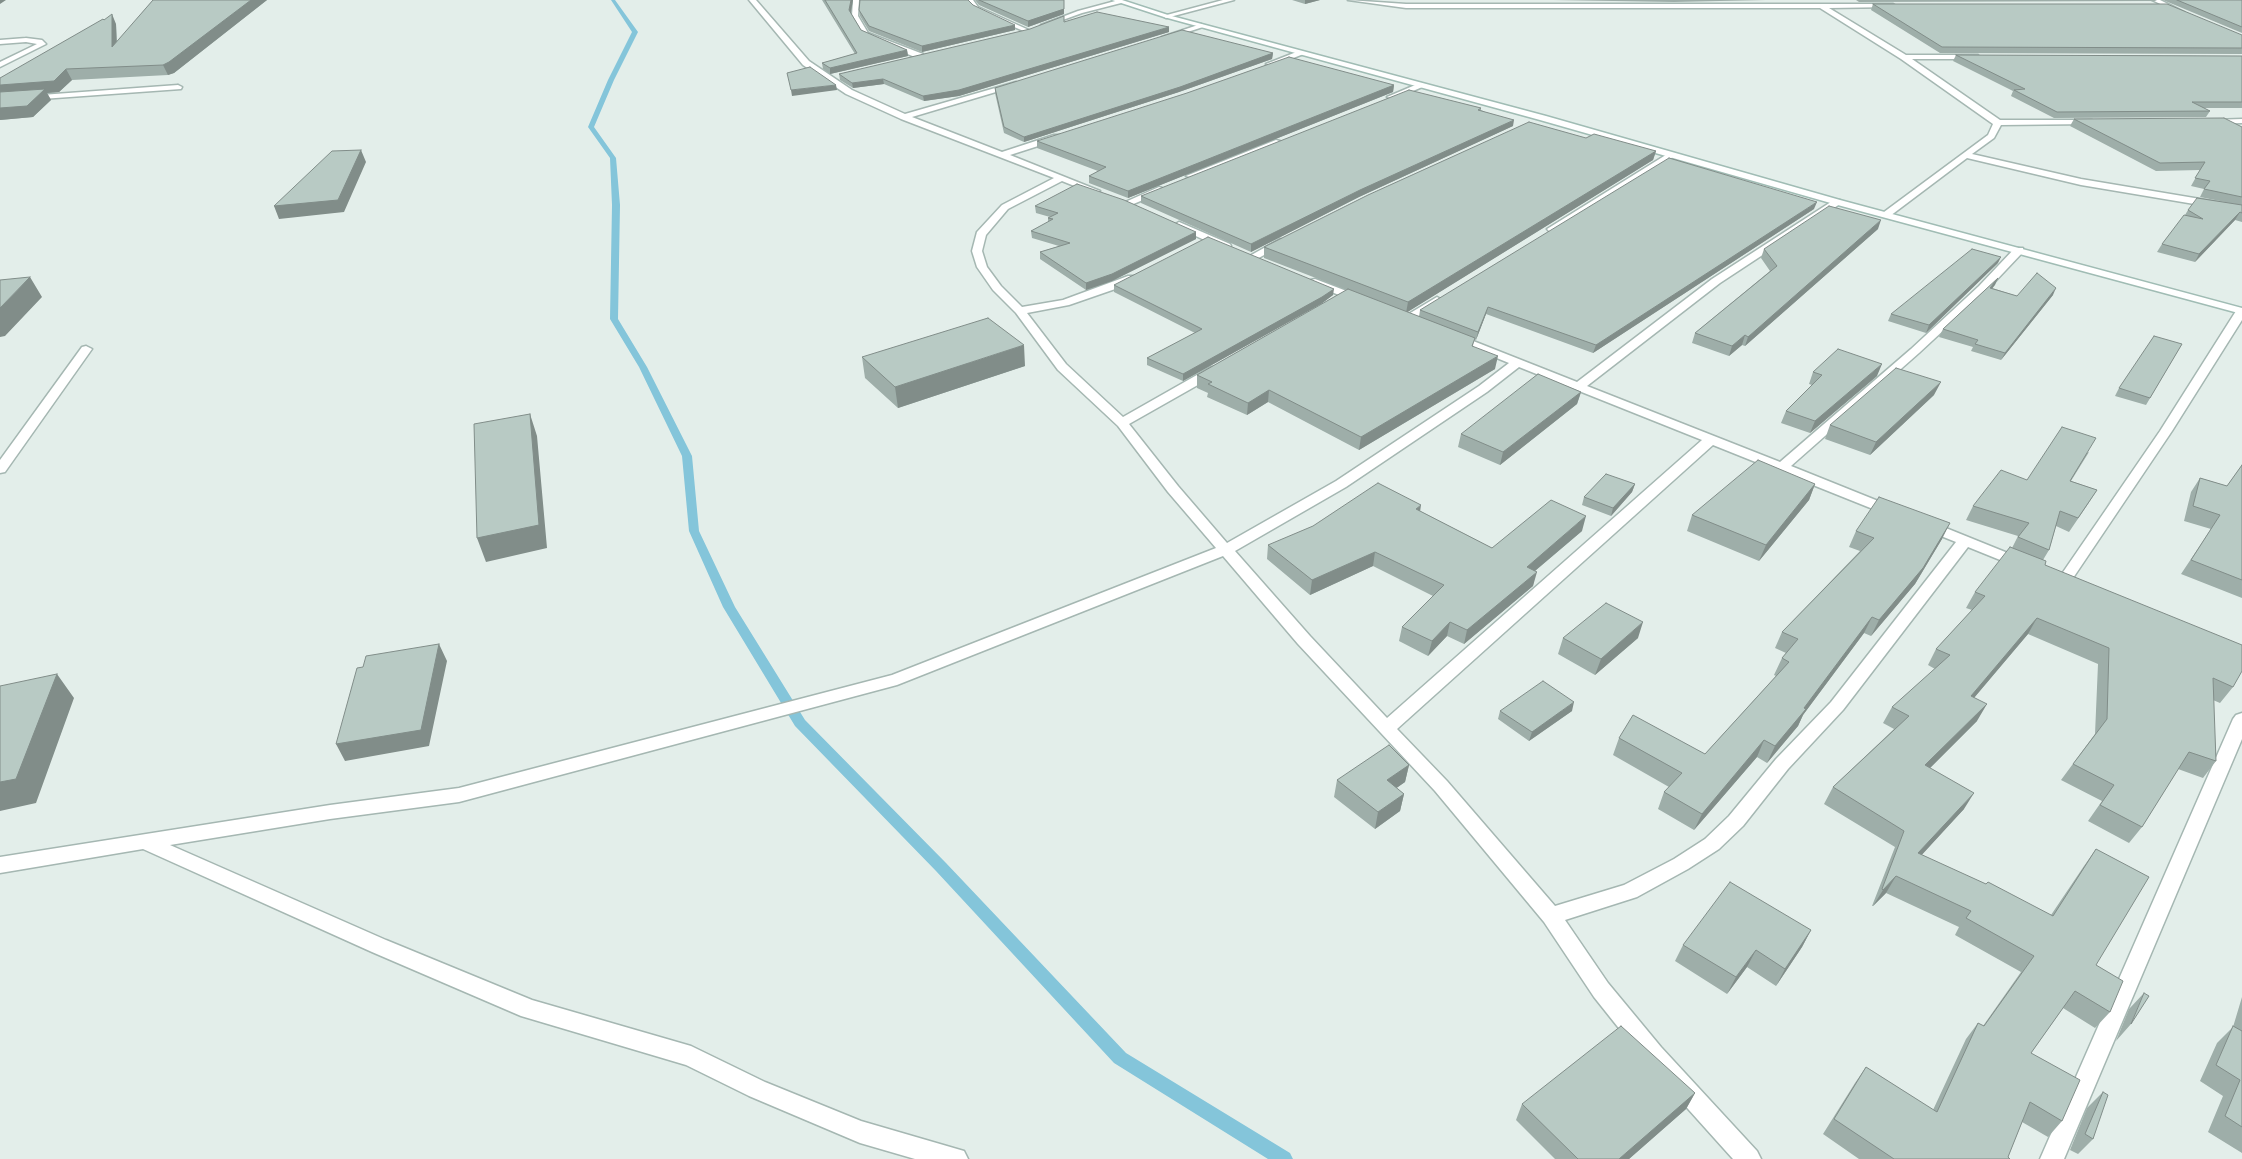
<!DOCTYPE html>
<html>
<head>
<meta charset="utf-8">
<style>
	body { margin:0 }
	canvas { display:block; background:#e3eeea }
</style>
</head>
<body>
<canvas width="2242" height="1159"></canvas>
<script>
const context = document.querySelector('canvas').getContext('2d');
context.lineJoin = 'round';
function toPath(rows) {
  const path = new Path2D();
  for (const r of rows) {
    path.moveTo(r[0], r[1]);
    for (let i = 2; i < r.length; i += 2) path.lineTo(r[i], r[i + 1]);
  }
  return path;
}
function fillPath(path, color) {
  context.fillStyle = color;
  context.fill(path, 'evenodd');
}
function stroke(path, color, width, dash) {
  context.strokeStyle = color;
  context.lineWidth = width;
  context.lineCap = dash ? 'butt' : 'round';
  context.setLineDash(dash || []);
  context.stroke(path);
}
const stream = toPath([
	[611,0,615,0,638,32,614,80,594,127,616,158,620,205,618,319,647,367,692,456,699,531,735,607,805,720,946,863,1126,1053,1290,1153,1293,1159,1268,1159,1114,1063,936,871,795,726,723,607,689,531,682,456,639,367,610,319,612,205,610,158,588,127,608,80,632,32,611,0]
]);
const minor = toPath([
	[749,0,756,0,809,61,852,90,905,114,1016,82,1016,86,912,117,1002,152,1054,135,1060,135,1060,139,1010,155,1100,191,1098,193,1092,193,1062,181,1008,209,986,235,982,251,987,267,1001,286,1022,307,1063,300,1128,276,1136,276,1136,280,1121,287,1069,305,1027,313,1066,364,1123,417,1211,367,1219,367,1221,370,1219,373,1129,424,1178,486,1227,543,1336,481,1479,386,1509,363,1450,339,1448,337,1450,335,1458,335,1577,382,1712,279,1834,200,1840,200,1840,204,1720,283,1587,386,1780,462,1911,349,1979,286,2015,248,2023,248,2023,252,1987,290,1919,353,1791,466,1898,509,1900,512,1898,515,1888,515,1713,445,1397,729,1447,781,1555,906,1624,885,1674,859,1705,839,1729,816,1776,759,1831,702,1956,542,1921,528,1919,525,1921,522,1931,522,2025,560,2027,563,2025,566,2020,568,1968,547,1843,710,1788,769,1743,826,1719,849,1688,869,1637,897,1565,920,1608,983,1661,1047,1757,1151,1761,1159,1733,1159,1645,1061,1594,997,1544,922,1435,791,1298,644,1223,556,897,685,459,802,330,819,170,845,386,940,532,1000,691,1046,765,1082,861,1121,964,1151,968,1159,915,1159,860,1143,749,1096,686,1065,521,1016,372,952,143,849,0,873,0,857,330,805,459,788,892,675,1216,548,1168,492,1118,426,1058,370,1016,313,993,290,977,267,972,251,977,232,1002,205,1054,178,901,119,846,94,803,65,749,0],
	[1519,367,1702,440,1387,718,1310,636,1235,551,1346,487,1487,392,1519,367],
	[853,0,859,0,858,16,868,33,923,54,923,58,917,58,863,35,852,16,853,0],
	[966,0,973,0,978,7,1031,31,1026,32,986,15,974,9,966,0],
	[1119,0,1121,1,1121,3,1082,13,1046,26,1041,25,1078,11,1119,0],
	[1223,0,1234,0,1166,18,1163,16,1223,0],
	[1348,0,1406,4,1893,4,1896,6,1895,7,1829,8,1906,55,1978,55,1978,59,1912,59,2000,120,2092,120,2096,122,2092,124,2001,125,1994,138,1972,154,2081,179,2242,206,2242,212,2081,185,1967,158,1890,216,1884,216,1884,212,1988,135,1993,124,1901,59,1820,8,1406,8,1348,0],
	[2152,0,2160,0,2184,12,2179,13,2152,0],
	[1201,24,1203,25,1203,27,1166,39,1162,37,1201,24],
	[26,38,42,40,46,44,0,67,0,62,37,44,26,42,0,44,0,40,26,38],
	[1299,51,1306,53,1273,66,1266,64,1299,51],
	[1420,83,1427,85,1394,99,1387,97,1420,83],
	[178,85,182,87,181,89,0,102,0,98,178,85],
	[2242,119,2242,123,2212,124,2208,122,2212,120,2242,119],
	[1276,140,1283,142,1194,178,1186,176,1276,140],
	[1669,153,1676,155,1555,231,1549,231,1547,229,1669,153],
	[1159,187,1162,188,1162,192,1131,205,1125,205,1123,203,1159,187],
	[1179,222,1230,244,1231,246,1230,248,1222,248,1176,227,1174,225,1179,222],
	[1280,239,1284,240,1284,244,1255,260,1251,261,1246,258,1280,239],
	[1315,279,1365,298,1366,300,1361,303,1357,302,1311,284,1311,280,1315,279],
	[1437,297,1442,300,1441,302,1412,320,1408,321,1402,318,1437,297],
	[2242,308,2242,320,2172,431,2069,584,2059,584,2056,581,2059,578,2160,431,2236,311,2242,308],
	[86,346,92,349,5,472,0,473,0,460,82,347,86,346],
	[2242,713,2242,739,2064,1159,2040,1159,2233,719,2236,715,2242,713]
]);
const secondary = toPath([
	[1112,0,1122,0,1168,15,1546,116,1840,200,2242,308,2242,314,1834,204,1540,120,1164,17,1112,0]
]);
const wall = toPath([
	[153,0,267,0,174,73,168,75,72,80,59,92,47,93,51,100,33,117,0,120,104,20,116,24,117,42],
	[822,0,853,0,851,13,861,30,907,50,908,56,830,74,823,69,822,63,855,54],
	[975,0,1064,0,1064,14,1028,27,979,5],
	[1292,0,1320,0,1305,4],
	[1553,0,1766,0,1674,2],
	[1856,0,2157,0,2155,1,1859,2],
	[2163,0,2242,0,2242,33],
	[1873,4,2242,35,2242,54,1940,53,1871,10],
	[973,5,1015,30,922,52,869,31,860,16,859,10],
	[1064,22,1169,32,959,96,924,101,884,84,853,88,840,80,839,74],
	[1273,53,1272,59,1179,92,1024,142,1004,133,995,93,995,88],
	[1956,55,2242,56,2242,108,2204,108,2210,111,2206,117,2054,118,2011,96,2013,91,1953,61],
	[1394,85,1393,92,1128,198,1089,183,1089,176,1098,171,1037,148,1037,141],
	[1481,108,1481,110,1513,126,1359,197,1251,252,1141,203,1141,196],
	[2074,119,2242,127,2242,222,2235,220,2195,262,2157,252,2162,244,2185,215,2188,210,2230,203,2200,197,2204,189,2191,186,2200,170,2156,171,2070,126],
	[1586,138,1656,151,1653,160,1407,312,1419,317,1420,310,1814,209,1593,353,1486,314,1476,340,1474,339,1473,346,1495,369,1359,450,1268,402,1247,415,1207,397,1208,393,1197,388,1197,375,1347,290,1264,258,1264,247],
	[1035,206,1196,232,1196,239,1112,281,1086,290,1040,259,1040,252,1059,246,1032,238,1031,231,1048,222,1048,218,1050,217,1036,213],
	[1878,229,1745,346,1742,345,1729,356,1692,343,1695,333,1770,271,1761,258,1764,249],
	[1998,263,1926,333,1888,321,1891,314],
	[1998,278,1992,288,2017,296,2053,295,2001,360,1971,351,1973,347,1939,337,1943,329],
	[1114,285,1333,295,1321,304,1183,381,1147,365,1147,358,1195,333,1114,292],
	[2182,344,2146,405,2115,396,2119,388],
	[862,357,1025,366,898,408,865,378],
	[1813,372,1877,376,1810,433,1781,423,1786,411,1812,385,1809,384],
	[1581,392,1577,404,1500,465,1458,447,1461,434],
	[1934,395,1870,455,1825,439,1830,425],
	[2089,452,2071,481,2097,490,2088,504,2069,532,2056,526,2049,550,2043,560,2045,565,2233,687,2220,703,2213,700,2216,761,2203,778,2178,769,2142,827,2129,843,2088,821,2102,801,2061,780,2095,734,2098,664,2028,634,1974,698,1977,721,1930,768,1964,809,1921,855,2051,915,2084,866,2096,849,2096,965,2110,1012,2095,1028,2063,1008,2031,1053,2062,1121,2048,1137,2022,1122,2008,1157,2010,1159,1859,1159,1823,1134,1855,1083,1866,1067,1933,1110,1966,1039,1978,1023,1983,1026,2021,972,1955,935,1959,927,1886,893,1873,906,1872,906,1895,847,1824,804,1833,787,1894,729,1883,723,1892,707,1935,669,1928,665,1936,649,1972,610,1966,608,1975,592,2012,548,2018,536,1966,520,1973,506,2027,480],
	[2242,465,2242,598,2181,574,2211,529,2184,521,2191,492,2200,478,2227,486],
	[1635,484,1632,492,1611,516,1582,505,1584,497],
	[1815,484,1809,500,1759,561,1687,531,1692,515],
	[1420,511,1492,548,1582,531,1535,571,1533,586,1464,644,1447,636,1428,656,1399,641,1402,627,1433,596,1373,566,1310,595,1267,559,1268,545],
	[1856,531,1942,539,1915,584,1871,636,1864,633,1803,715,1798,726,1767,763,1757,757,1694,830,1658,809,1664,792,1669,787,1613,755,1619,738,1705,754,1776,676,1774,675,1782,658,1786,653,1775,648,1782,632,1860,551,1849,547],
	[1563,638,1638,638,1595,675,1558,654],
	[1500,711,1572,711,1529,741,1498,719],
	[1409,765,1405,782,1396,788,1404,794,1400,811,1375,829,1334,797,1337,780],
	[1811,930,1802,947,1776,986,1747,967,1727,994,1675,961,1683,945],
	[2144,993,2131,1024,2116,1041,2129,1009],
	[2242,997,2242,1153,2208,1132,2223,1096,2200,1081,2217,1043,2233,1027],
	[2103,1092,2093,1139,2078,1154,2070,1150,2087,1108],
	[1695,1093,1686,1109,1629,1159,1555,1159,1516,1120,1522,1104]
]);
const shadedWall = toPath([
	[0,0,6,0,0,4],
	[251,0,267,0,174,73,168,75,163,65],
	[851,0,853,0,850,16,849,10],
	[1064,0,1064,14,1028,27,1028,21],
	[1305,0,1320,0,1305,4],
	[112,14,116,24,117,58,112,47],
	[1015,25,1015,30,922,52,922,46],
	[1169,27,1169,32,959,96,924,101,923,96],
	[907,50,908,56,830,74,830,68],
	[1273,53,1272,59,1179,92,1024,142,1024,137],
	[66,69,72,80,59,92,47,93,51,100,33,117,0,120,0,85],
	[883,79,884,84,853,88,852,83],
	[836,85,837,90,792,96,791,90],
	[1394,85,1393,92,1128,198,1128,191],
	[1514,120,1513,126,1359,197,1251,252,1251,244,1360,190],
	[361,150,366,162,344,212,279,219,274,206],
	[1656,151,1653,160,1406,313,1408,302],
	[1817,202,1814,209,1593,353,1596,345],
	[2240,212,2235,220,2195,262,2199,254],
	[1881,220,1878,229,1745,346,1748,337],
	[1196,232,1196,239,1112,281,1086,290,1086,283],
	[2001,257,1998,263,1926,333,1929,325],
	[30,277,42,297,5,336,0,337,0,308],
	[1998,278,1995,285,1987,295,1990,288],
	[2056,288,2053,295,2001,360,2005,353],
	[1334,289,1333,295,1321,304,1183,381,1183,374],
	[1488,307,1486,314,1476,340,1478,332],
	[1745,335,1742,345,1729,356,1732,346],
	[1024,345,1025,366,898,408,895,387],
	[1498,356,1495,369,1359,450,1361,437],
	[1882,364,1877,376,1810,433,1815,421],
	[1941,382,1934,395,1870,455,1876,442],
	[1269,390,1268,402,1247,415,1248,403],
	[1581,392,1577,404,1500,465,1503,452],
	[530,414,537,436,547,548,486,562,477,538],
	[1635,484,1632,492,1611,516,1613,508],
	[1815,484,1809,500,1759,561,1766,545],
	[1421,505,1419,519,1416,509],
	[1586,516,1582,531,1523,581,1527,567],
	[1950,523,1942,539,1915,584,1871,636,1879,620],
	[1375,552,1373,566,1310,595,1312,580],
	[1537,572,1533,586,1464,644,1467,630],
	[1872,617,1864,633,1803,715,1798,726,1767,763,1775,746,1804,708],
	[2037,618,2028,634,1962,712,1971,696],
	[1450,622,1447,636,1428,656,1432,641],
	[1643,622,1638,638,1595,675,1601,659],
	[439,644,447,661,429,746,345,761,336,744],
	[57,674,74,698,36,803,0,811,0,782],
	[1574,702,1572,711,1529,741,1532,732],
	[1987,704,1977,721,1916,782,1925,765],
	[1764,740,1757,757,1694,830,1702,814],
	[1409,765,1405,782,1384,797,1387,780],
	[1974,793,1964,809,1908,870,1918,853],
	[1404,794,1400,811,1375,829,1378,812],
	[1896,876,1886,893,1873,906,1883,890],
	[1811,930,1802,947,1776,986,1785,969],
	[1756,950,1747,967,1727,994,1736,977],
	[1695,1093,1686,1109,1629,1159,1619,1159]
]);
const building = toPath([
	[153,0,251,0,169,62,163,65,66,69,54,81,0,85,0,78,103,19,104,20,112,14,112,47,153,0],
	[825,0,851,0,849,10,861,30,907,50,830,68,822,63,857,53,825,0],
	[860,0,968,0,973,5,1015,25,922,46,869,26,859,10,860,0],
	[979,0,1064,0,1064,9,1028,21,979,0],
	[2177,0,2242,0,2242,27,2177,0],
	[1873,4,2167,4,2242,35,2242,48,1942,47,1873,4],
	[1097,12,1169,27,959,90,923,96,883,79,852,83,839,74,1030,29,1064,16,1064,22,1097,12],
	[1182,30,1273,53,1180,87,1024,137,1004,127,995,88,1182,30],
	[1956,55,2242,56,2242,102,2192,102,2210,111,2057,112,2014,90,2025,89,1956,55],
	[1289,57,1394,85,1128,191,1089,176,1106,167,1037,141,1187,93,1289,57],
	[810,67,836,85,791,90,787,73,810,67],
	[45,89,27,106,0,108,0,92,45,89],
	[1409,90,1481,108,1478,110,1514,120,1360,190,1251,244,1141,196,1409,90],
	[2224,118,2242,127,2242,197,2204,189,2210,181,2195,178,2205,162,2160,163,2074,119,2224,118],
	[1529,122,1586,138,1594,134,1656,151,1408,302,1264,247,1368,195,1529,122],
	[361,150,338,200,274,206,332,151,361,150],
	[1669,158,1817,202,1596,345,1488,307,1478,332,1420,310,1669,158],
	[1077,184,1124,200,1196,232,1112,274,1086,283,1040,252,1070,243,1031,231,1053,219,1048,218,1058,213,1035,206,1077,184],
	[2197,198,2242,205,2242,213,2240,212,2199,254,2162,244,2184,215,2203,219,2188,210,2197,198],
	[1829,206,1881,220,1748,337,1745,335,1732,346,1695,333,1777,266,1764,249,1829,206],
	[1208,237,1334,289,1322,297,1183,374,1147,358,1202,329,1114,285,1208,237],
	[1972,249,2001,257,1929,325,1891,314,1972,249],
	[2037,273,2056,288,2005,353,1975,344,1978,340,1943,329,1998,278,1990,288,2017,296,2037,273],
	[30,277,0,308,0,280,30,277],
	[1348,289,1475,338,1472,346,1498,356,1361,437,1269,390,1248,403,1208,384,1212,382,1197,375,1348,289],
	[988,318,1024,345,895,387,862,357,988,318],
	[2154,336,2182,344,2150,398,2119,388,2154,336],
	[1838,349,1882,364,1815,421,1786,411,1822,375,1813,372,1838,349],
	[1896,368,1941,382,1876,442,1830,425,1896,368],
	[1538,374,1581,392,1503,452,1461,434,1538,374],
	[530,414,539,525,477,538,474,424,530,414],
	[2062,427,2096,438,2070,481,2097,490,2078,518,2060,511,2049,550,2018,537,2029,523,1973,506,2001,470,2027,480,2062,427],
	[1758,460,1815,484,1766,545,1692,515,1758,460],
	[2242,465,2242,580,2191,560,2220,515,2193,506,2200,478,2227,486,2242,465],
	[1606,474,1635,484,1613,508,1584,497,1606,474],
	[1378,483,1421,505,1416,509,1492,548,1551,500,1586,516,1527,567,1537,572,1467,630,1450,622,1432,641,1402,627,1444,585,1375,552,1312,580,1268,545,1313,526,1378,483],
	[1879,497,1950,523,1923,568,1879,620,1872,617,1804,708,1806,709,1775,746,1764,740,1702,814,1664,792,1682,773,1619,738,1633,715,1705,754,1789,662,1782,658,1798,639,1782,632,1874,538,1856,531,1879,497],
	[2010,547,2046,561,2045,565,2242,645,2242,671,2233,687,2213,678,2216,761,2189,752,2142,827,2100,805,2114,785,2073,764,2107,719,2109,648,2037,618,1971,696,1987,704,1925,765,1974,793,1918,853,1986,884,1988,882,2053,916,2096,849,2149,877,2096,965,2123,981,2110,1012,2075,991,2031,1053,2080,1080,2062,1121,2030,1102,2008,1157,2010,1159,1894,1159,1834,1119,1866,1067,1937,1112,1978,1023,1984,1026,2034,956,1966,918,1971,911,1896,876,1883,890,1882,889,1904,831,1833,787,1909,716,1892,707,1950,655,1936,649,1985,596,1975,592,2010,547],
	[1606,603,1643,622,1601,659,1563,638,1606,603],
	[439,644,421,730,336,744,357,668,363,667,366,656,439,644],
	[57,674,16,779,0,782,0,686,57,674],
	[1543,681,1574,702,1532,732,1500,711,1543,681],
	[1389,745,1409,765,1387,780,1404,794,1378,812,1337,780,1389,745],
	[1730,882,1811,930,1785,969,1756,950,1736,977,1683,945,1730,882],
	[2144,993,2149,996,2131,1024,2144,993],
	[1621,1026,1695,1093,1619,1159,1578,1159,1522,1104,1621,1026],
	[2233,1026,2242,1031,2242,1127,2225,1116,2240,1080,2216,1065,2233,1026],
	[2103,1092,2108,1095,2093,1139,2085,1134,2103,1092]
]);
fillPath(stream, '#84c5da');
stroke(minor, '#a5b7b2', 3);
stroke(secondary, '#a0bcb4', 3);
fillPath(minor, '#fff');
fillPath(secondary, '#fff');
fillPath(wall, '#9eaea9');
fillPath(shadedWall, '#818d89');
fillPath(building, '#b8cac4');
stroke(building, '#818d89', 1);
</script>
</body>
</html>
